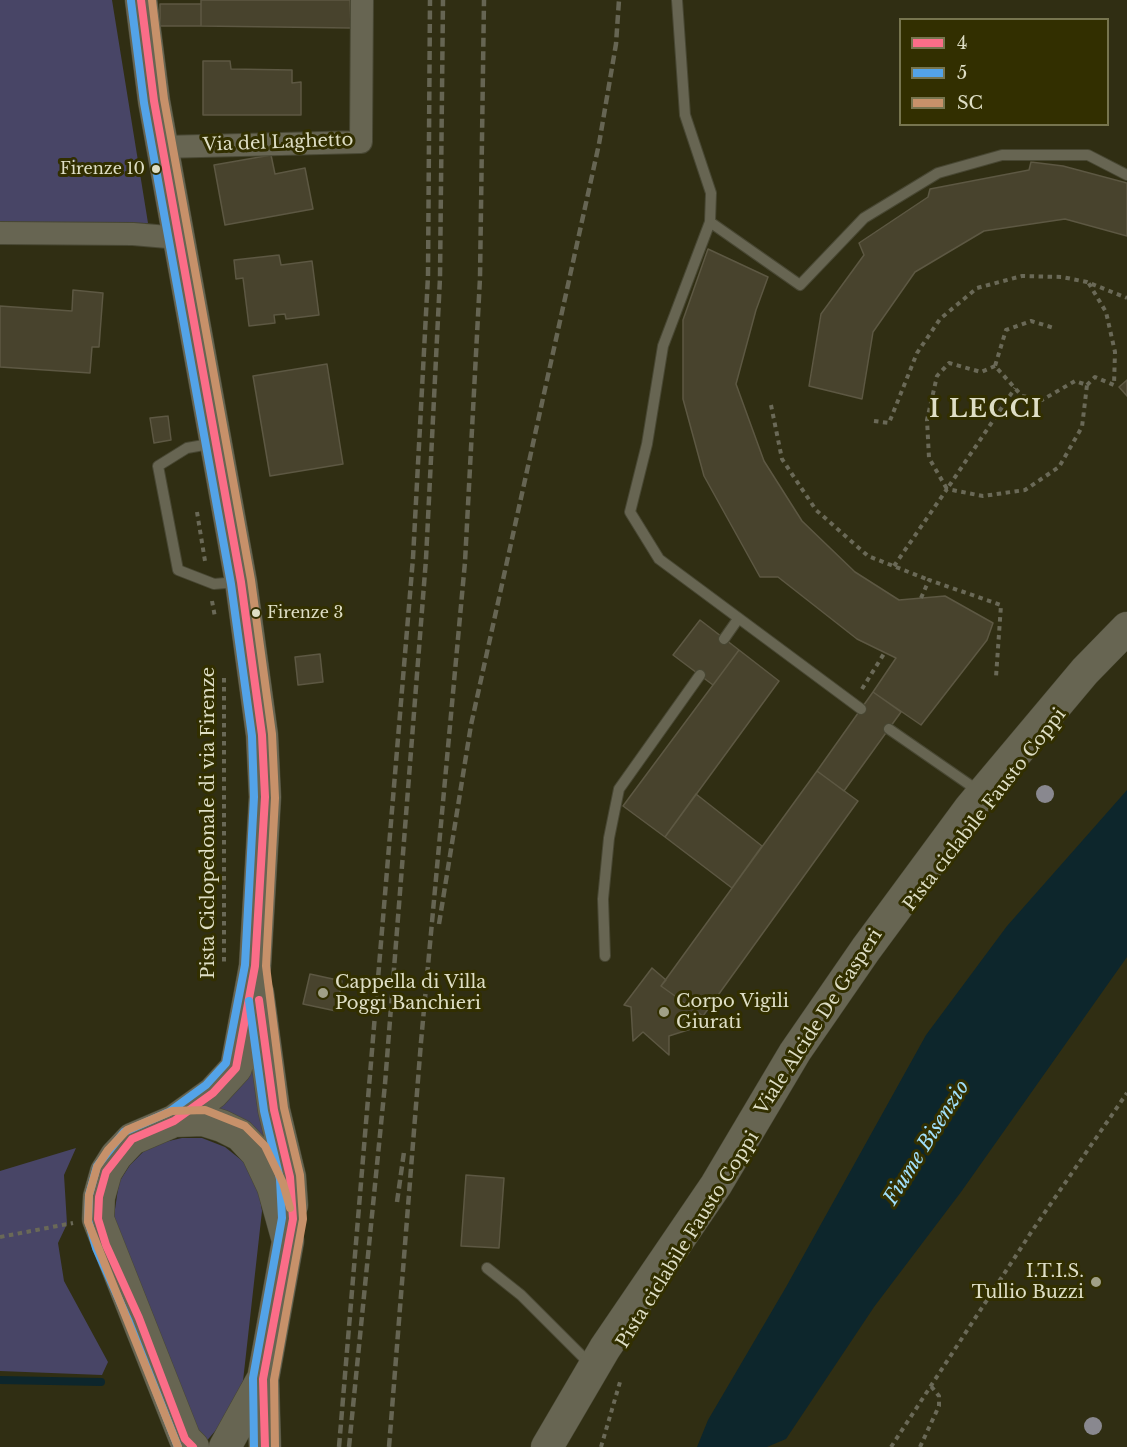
<!DOCTYPE html>
<html>
<head>
<meta charset="utf-8">
<style>
	body { margin:0 }
	#map { position:relative; width:1127px; height:1447px; overflow:hidden; background:#302e13; font-family:"Libre Baskerville",serif }
	canvas { display:block }
	.legend { position:absolute; left:899px; top:18px; width:210px; height:108px; box-sizing:border-box; background:#322f00; border:2px solid #77754f; margin:0; padding:8px 10px; list-style:none; font-size:18px; color:#dedec5 }
	.legend li { display:flex; align-items:center; gap:12px; height:30px }
	.legend b { width:30px; border:2px solid #77754f }
</style>
</head>
<body>
<div id="map">
<canvas width="1127" height="1447"></canvas>
<ul class="legend">
<li><b style="height:8px;background:#fb6d88"></b>4</li>
<li><b style="height:8px;background:#53a3e8"></b>5</li>
<li><b style="height:8px;background:#c7916a"></b>SC</li>
</ul>
</div>
<script>
const context = document.querySelector('canvas').getContext('2d');
context.lineJoin = 'round';
function fillPath(path, color) {
  context.fillStyle = color;
  context.fill(path, 'evenodd');
}
function toPath(rows) {
  const path = new Path2D();
  for (const r of rows) {
    path.moveTo(r[0], r[1]);
    for (let i = 2; i < r.length; i += 2) path.lineTo(r[i], r[i + 1]);
  }
  return path;
}
function stroke(path, color, width, dash) {
  context.strokeStyle = color;
  context.lineWidth = width;
  context.lineCap = dash ? 'butt' : 'round';
  context.setLineDash(dash || []);
  context.stroke(path);
}
function write(font, color, halo, rows, align = 'center') {
  context.font = font + ' "Libre Baskerville",serif';
  context.lineWidth = 6;
  context.setLineDash([]);
  context.textBaseline = 'middle';
  context.strokeStyle = halo;
  context.fillStyle = color;
  for (const [text, x, y, turn = 0] of rows) {
    context.save();
    context.translate(x, y);
    context.rotate((+turn || 0) * Math.PI / 180);
    context.textAlign = isNaN(turn) ? turn : align;
    if (halo) context.strokeText(text, 0, 0);
    context.fillText(text, 0, 0);
    context.restore();
  }
}
const green = toPath([
	[0,0,112,0,148,223,0,222],
	[251,1059,258,1108,270,1148,207,1112],
	[182,1138,202,1138,225,1147,245,1163,258,1185,262,1211,243,1381,228,1416,204,1444,118,1235,114,1216,119,1182,130,1165,144,1151,160,1143],
	[76,1148,64,1175,67,1224,58,1243,64,1281,108,1362,102,1375,0,1371,0,1171]
]);
const water = toPath([
	[1127,790,1127,957,961,1192,874,1307,786,1439,767,1447,697,1447,708,1420,786,1287,926,1035,1007,926]
]);
const stream = toPath([
	[0,1380,101,1382]
]);
const building = toPath([
	[201,0,350,0,351,28,201,26,201,0],
	[160,4,201,4,201,26,160,26,160,4],
	[203,61,230,61,231,69,292,70,292,83,301,82,301,115,203,115,203,61],
	[271,155,275,174,305,168,313,209,225,225,214,165,271,155],
	[1031,162,1063,166,1127,183,1127,236,1065,219,984,231,915,272,873,332,862,399,809,386,821,314,864,255,859,243,928,197,930,189,1029,170,1031,162],
	[708,249,768,277,756,310,736,384,764,461,802,521,855,572,899,600,945,596,993,623,987,640,921,725,873,692,896,658,857,639,778,577,760,577,704,476,683,399,683,320,708,249],
	[279,255,281,265,312,261,319,315,286,319,285,314,274,315,275,323,249,326,243,278,236,279,234,260,279,255],
	[73,290,103,293,99,347,92,347,90,373,0,367,0,306,72,311,73,290],
	[327,364,343,464,270,476,253,376,327,364],
	[1127,380,1127,396,1119,387,1127,380],
	[168,416,171,440,154,443,150,418,168,416],
	[700,620,739,650,713,685,673,655,700,620],
	[739,650,779,681,665,837,623,806,739,650],
	[320,654,323,682,298,685,295,657,320,654],
	[873,692,901,712,844,791,817,771,873,692],
	[817,771,858,801,703,1016,661,986,817,771],
	[696,794,762,846,732,888,665,837,696,794],
	[652,968,666,980,661,986,703,1016,694,1028,669,1036,669,1055,643,1032,633,1041,631,1007,624,1005,652,968],
	[310,974,342,981,336,1011,303,1004,310,974],
	[466,1175,504,1178,499,1248,461,1246,466,1175]
]);
const path = toPath([
	[995,366,981,372,949,363,937,376,927,420,929,458,947,489,1015,388],
	[1087,385,1095,377,1114,385,1115,352,1106,312,1088,282],
	[771,405,782,459,816,510,868,556,929,580],
	[874,421,889,423,917,353,940,319,977,288,1022,276,1062,277,1087,282,1127,298],
	[197,512,205,561],
	[894,566,947,489,983,496,1025,490,1059,467,1082,427,1087,385,1075,381,1042,400,1022,396,995,366,1006,330,1031,321,1054,328],
	[921,598,929,580,1001,605,996,677],
	[212,601,215,617],
	[224,678,224,965],
	[862,689,885,652],
	[0,1237,73,1223],
	[601,1447,620,1382],
	[891,1447,1032,1231,1127,1093],
	[920,1447,939,1406,939,1396,931,1386]
]);
const lane = toPath([
	[677,0,685,115,711,193,710,222,663,346,647,444,630,512,659,559,861,709],
	[710,222,800,285,864,218,938,173,1002,155,1088,155,1127,175],
	[215,443,187,448,158,466,178,570,214,584,238,582],
	[724,639,738,619],
	[889,729,980,792],
	[605,956,603,899,609,838,619,789,700,675],
	[487,1268,521,1295,591,1365]
]);
const street = toPath([
	[162,147,361,142,362,0],
	[0,233,133,234,179,238]
]);
const secondary = toPath([
	[141,0,154,101,241,582,262,735,265,797,255,966,236,1068,213,1093,174,1121],
	[258,993,274,1110,290,1177,292,1205],
	[193,1447,185,1439,98,1219,99,1197,106,1172,116,1156,132,1139,174,1121,203,1120,222,1126,240,1135,257,1153,273,1187,288,1241,263,1379,265,1447],
	[225,1447,262,1380],
	[547,1447,605,1348,716,1185,795,1052,866,949,970,808,1085,671,1127,628]
]);
const rail = toPath([
	[439,924,471,725,599,144,616,44,619,0],
	[397,1202,404,1152],
	[339,1447,413,558,428,276,430,0],
	[349,1447,385,1084,426,559,440,278,443,0],
	[389,1447,421,1042,465,562,480,278,484,0]
]);
const bus1 = toPath([
	[141,0,154,101,241,582,262,735,265,797,255,966,236,1068,213,1093,174,1121,132,1139,106,1172,99,1197,98,1219,106,1245,139,1318,185,1439,193,1447],
	[259,1000,274,1110,290,1177,293,1219,263,1379,265,1447]
]);
const bus2 = toPath([
	[131,1,144,103,231,584,252,736,254,797,245,965,226,1063,206,1085,169,1112,124,1132,97,1166,89,1195,88,1220,96,1248,129,1322,178,1447],
	[249,1001,264,1111,280,1179,282,1218,253,1378,254,1447]
]);
const bus3 = toPath([
	[152,0,164,99,251,580,272,734,275,798,266,966,284,1108,300,1175,303,1219,274,1380,275,1447],
	[178,1447,88,1222,89,1195,97,1167,108,1150,127,1130,172,1111,205,1110,245,1126,265,1146,283,1183,290,1208]
]);
const trees = [
	[1045,794],
	[1093,1426]
];
const markers = [
	[156,169,5,"#dedec5"],
	[256,613,5,"#dedec5"],
	[323,993,6,"#a1a087"],
	[664,1012,6,"#a1a087"],
	[1096,1282,6,"#a1a087"]
];
const busNames = [
	["Firenze 10",145,169],
	["Firenze 3",267,613,"left"]
];
const streetNames = [
	["Via del Laghetto",278,143,-2],
	["Pista ciclabile Fausto Coppi",985,810,-52],
	["Pista Ciclopedonale di via Firenze",209,823,-90],
	["Viale Alcide De Gasperi",819,1022,-57],
	["Pista ciclabile Fausto Coppi",688,1240,-58]
];
const poiNames = [
	["Cappella di Villa",335,983],
	["Poggi Banchieri",335,1004],
	["Corpo Vigili",676,1002],
	["Giurati",676,1023],
	["I.T.I.S.",1084,1272,"right"],
	["Tullio Buzzi",1084,1293,"right"]
];
const waterNames = [
	["Fiume Bisenzio",927,1143,-58]
];
const districtNames = [
	["I LECCI",986,410]
];
fillPath(green, '#484566');
fillPath(water, '#0d262c');
stroke(stream, '#0d262c', 8);
fillPath(building, '#48432d');
stroke(building, '#5d5843', 1.5);
stroke(lane, '#484733', 12);
stroke(street, '#484733', 24);
stroke(secondary, '#484733', 33);
stroke(path, '#6a6957', 4, [4.5, 4.5]);
stroke(lane, '#676552', 10);
stroke(street, '#676552', 22);
stroke(secondary, '#676552', 32);
stroke(rail, '#666553', 4.5, [9, 4.5]);
stroke(bus1, '#fb6d88', 8);
stroke(bus2, '#53a3e8', 8);
stroke(bus3, '#c7916a', 8);
context.fillStyle = '#89888f';
for (const [x, y] of trees) {
  context.beginPath();
  context.arc(x, y, 9, 0, 2 * Math.PI);
  context.fill();
}
for (const [x, y, r, color] of markers) {
  const dot = new Path2D();
  dot.arc(x, y, r, 0, 2 * Math.PI);
  context.fillStyle = color;
  context.fill(dot);
  stroke(dot, '#322f00', 2);
}
write('16px', '#dedec5', '#322f00', busNames, 'right');
write('18px', '#dedec5', '#322f00', streetNames);
write('18px', '#dedec5', '#322f00', poiNames, 'left');
write('italic 20px', '#a1e0fb', '#322f00', waterNames);
context.letterSpacing = '1.5px';
write('bold 24px', '#dedec5', '#322f00', districtNames);
context.letterSpacing = '0px';
</script>
</body>
</html>
